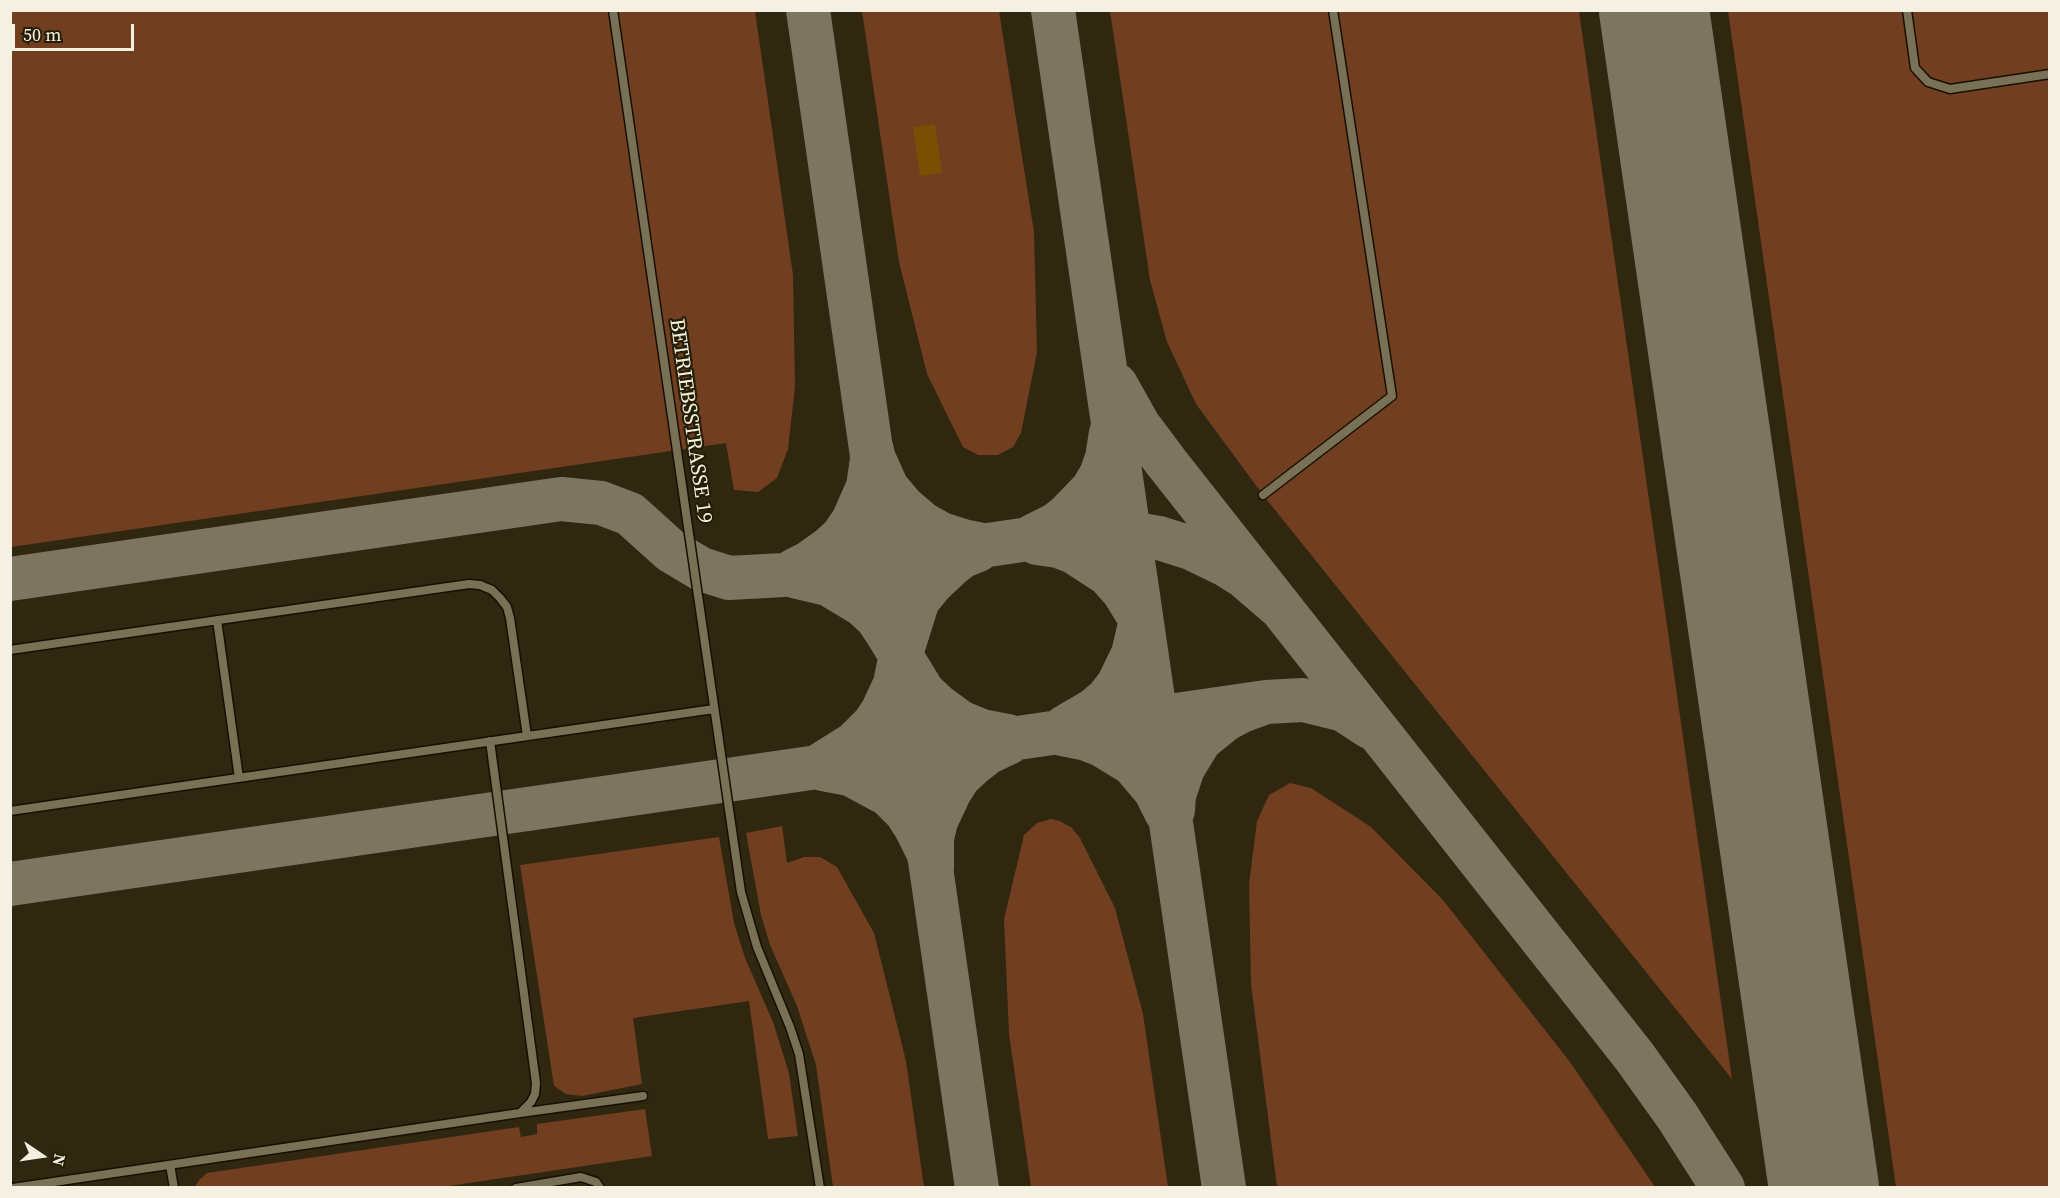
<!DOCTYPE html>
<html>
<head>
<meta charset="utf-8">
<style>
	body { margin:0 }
	#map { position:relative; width:2060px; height:1198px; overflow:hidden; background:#2f270f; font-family:"Source Serif 4",serif }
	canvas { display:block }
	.frame { position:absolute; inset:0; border:12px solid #f5f1e2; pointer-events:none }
	.north { position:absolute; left:12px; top:1126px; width:60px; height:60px; -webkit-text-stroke:4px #251e05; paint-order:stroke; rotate:103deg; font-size:16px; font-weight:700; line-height:24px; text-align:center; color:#f5f1e2 }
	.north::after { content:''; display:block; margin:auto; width:21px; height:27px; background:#f5f1e2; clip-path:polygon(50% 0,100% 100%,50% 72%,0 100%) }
	.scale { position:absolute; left:12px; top:24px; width:122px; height:27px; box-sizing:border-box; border:3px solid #f5f1e2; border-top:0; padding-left:8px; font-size:18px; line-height:21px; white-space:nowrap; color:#f5f1e2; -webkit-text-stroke:4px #251e05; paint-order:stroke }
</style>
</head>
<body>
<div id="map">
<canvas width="2060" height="1198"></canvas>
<div class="frame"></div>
<div class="north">N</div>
<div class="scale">50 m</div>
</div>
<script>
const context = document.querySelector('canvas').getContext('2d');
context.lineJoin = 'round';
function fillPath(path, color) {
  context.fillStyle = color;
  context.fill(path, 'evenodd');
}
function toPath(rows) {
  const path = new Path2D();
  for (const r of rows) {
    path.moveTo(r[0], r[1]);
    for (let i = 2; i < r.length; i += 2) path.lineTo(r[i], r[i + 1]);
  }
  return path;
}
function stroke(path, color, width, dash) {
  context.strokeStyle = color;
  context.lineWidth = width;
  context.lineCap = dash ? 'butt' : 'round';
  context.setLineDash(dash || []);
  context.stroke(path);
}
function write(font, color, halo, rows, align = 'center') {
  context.font = font + ' "Source Serif 4",serif';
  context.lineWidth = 4.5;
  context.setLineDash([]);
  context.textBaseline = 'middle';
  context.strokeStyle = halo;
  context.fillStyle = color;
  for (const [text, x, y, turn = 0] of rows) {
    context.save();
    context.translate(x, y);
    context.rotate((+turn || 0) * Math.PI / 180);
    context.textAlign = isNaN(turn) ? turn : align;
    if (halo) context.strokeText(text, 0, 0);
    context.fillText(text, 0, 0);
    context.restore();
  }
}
const green = toPath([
	[10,11,755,11,793,275,795,387,788,449,777,478,758,492,734,490,726,443,11,547],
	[862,11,999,11,1034,232,1037,352,1021,433,1013,447,998,455,978,455,963,447,927,374,899,262],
	[1110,11,1579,11,1732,1079,1263,495,1196,404,1167,342,1150,280],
	[1728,11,2049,11,2049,1187,1896,1187],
	[1290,783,1311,788,1371,827,1443,900,1570,1062,1655,1187,1277,1187,1251,984,1249,884,1257,821,1269,795],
	[1051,819,1060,821,1072,828,1080,838,1115,908,1143,1014,1168,1187,1031,1187,1009,1034,1004,919,1024,835,1037,823],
	[782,826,787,863,804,857,820,857,837,867,874,933,906,1061,924,1187,833,1187,816,1065,797,1006,770,945,761,915,746,833],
	[719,837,734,923,745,958,773,1022,789,1073,798,1136,768,1139,749,1001,633,1018,642,1084,582,1096,566,1094,554,1086,520,865],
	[645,1109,652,1156,435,1188,195,1187,199,1180,207,1173,519,1127,521,1137,537,1134,537,1124]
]);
const taxiway = toPath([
	[808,10,977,1188],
	[1053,10,1224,1188],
	[1116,385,1139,426,1166,462,1634,1056,1677,1116,1723,1188],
	[1033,536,1055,525,1067,516,1092,490,1101,475,1107,458,1111,433],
	[1037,543,1058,546,1074,552,1108,574,1124,592,1141,620,1133,654,1118,685,1107,699,1094,710,1065,727],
	[795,570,809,563,830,548,842,537,853,521,868,487,872,459,871,447,874,459,887,488,903,507,923,524,941,534,963,541,978,544],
	[794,576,828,584,863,605,877,618,887,633,923,692,938,706,960,722,982,731,1008,736],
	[10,579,561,499,601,503,630,514,671,551,701,569,729,578,783,575,1070,533,1095,532,1129,533,1159,538,1191,548,1226,565,1245,577,1281,608],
	[1062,734,1087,739,1102,745,1133,764,1155,790,1166,812],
	[822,764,854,744,874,724,882,712,895,684,901,654,918,600,932,583,951,565,963,556,978,550],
	[823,769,850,774,889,795,906,812,915,826,928,852,932,868,932,838,936,821,950,791,959,777,973,764,987,753,1008,743],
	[1173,810,1174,795,1183,768,1200,740,1226,719,1241,711,1266,702,1303,700,1344,710,1370,727],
	[10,884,1266,702]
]);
const runway = toPath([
	[1654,10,1824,1188]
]);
const building = toPath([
	[935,124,942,173,920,176,913,127]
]);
const lane = toPath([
	[613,10,741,892,757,947,790,1027,799,1054,820,1188],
	[1907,10,1915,68,1928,82,1950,89,2050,74],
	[1263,495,1392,396,1333,10],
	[217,620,239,778],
	[10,650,469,584,480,585,492,590,500,598,507,607,510,618,527,736],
	[490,741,536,1083,535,1094,531,1102,521,1112],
	[10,811,714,709],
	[170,1165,174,1188],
	[13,1188,520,1113,643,1096],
	[516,1188,581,1177,596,1182,600,1188]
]);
const streetNames = [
	["BETRIEBSSTRASSE 19",690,421,82]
];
fillPath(green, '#713e20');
stroke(taxiway, '#7c7661', 44);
stroke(runway, '#7c7661', 110);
fillPath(building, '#7a4e03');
stroke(lane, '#171000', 11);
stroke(lane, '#797156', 8);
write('21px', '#f5f1e2', '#251e05', streetNames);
</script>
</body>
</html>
